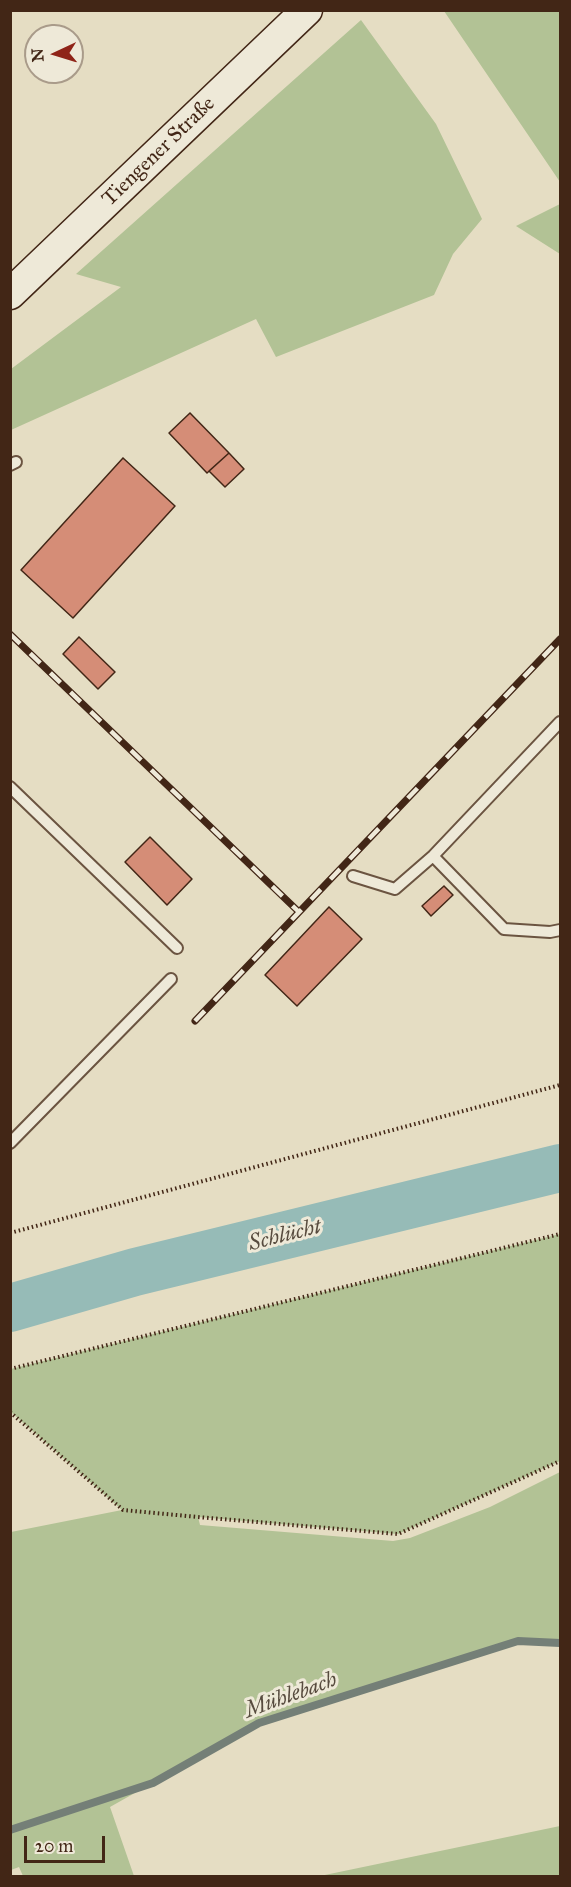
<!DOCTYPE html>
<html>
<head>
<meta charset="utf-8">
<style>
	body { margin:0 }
	#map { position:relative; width:571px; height:1887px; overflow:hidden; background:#e5ddc3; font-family:"IM FELL Great Primer",serif }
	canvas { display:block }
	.frame { position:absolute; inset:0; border:12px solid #422616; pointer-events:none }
	.north { position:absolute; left:24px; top:24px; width:60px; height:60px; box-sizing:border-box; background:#eee9d8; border:2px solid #a99b8a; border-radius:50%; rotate:266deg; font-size:16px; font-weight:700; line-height:24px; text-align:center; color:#422616 }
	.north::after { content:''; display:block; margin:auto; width:21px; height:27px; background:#8f2418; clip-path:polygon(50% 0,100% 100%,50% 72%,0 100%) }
	.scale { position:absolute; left:24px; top:1836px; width:81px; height:27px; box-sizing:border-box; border:3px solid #422616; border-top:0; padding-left:8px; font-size:18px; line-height:21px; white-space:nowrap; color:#422616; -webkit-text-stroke:4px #eee9d8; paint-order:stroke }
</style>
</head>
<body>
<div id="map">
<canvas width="571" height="1887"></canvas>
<div class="frame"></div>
<div class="north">N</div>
<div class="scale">20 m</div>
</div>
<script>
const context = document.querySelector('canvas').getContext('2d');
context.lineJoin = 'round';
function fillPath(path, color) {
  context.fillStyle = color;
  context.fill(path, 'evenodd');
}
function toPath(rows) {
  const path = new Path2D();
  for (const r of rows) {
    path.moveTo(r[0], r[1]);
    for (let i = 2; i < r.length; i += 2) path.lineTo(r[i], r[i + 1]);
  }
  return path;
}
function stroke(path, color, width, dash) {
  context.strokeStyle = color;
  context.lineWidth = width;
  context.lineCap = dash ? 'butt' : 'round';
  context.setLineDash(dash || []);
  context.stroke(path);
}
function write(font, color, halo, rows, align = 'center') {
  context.font = font + ' "IM FELL Great Primer",serif';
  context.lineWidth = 6;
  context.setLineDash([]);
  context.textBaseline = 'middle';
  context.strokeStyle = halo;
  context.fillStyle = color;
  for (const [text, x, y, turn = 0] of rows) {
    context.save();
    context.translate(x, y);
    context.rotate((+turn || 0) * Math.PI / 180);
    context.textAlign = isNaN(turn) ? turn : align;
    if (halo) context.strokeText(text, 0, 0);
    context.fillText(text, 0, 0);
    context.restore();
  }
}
const green = toPath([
	[444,11,560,11,560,182],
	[361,20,436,124,482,219,453,254,434,295,276,357,256,319,11,430,11,369,121,287,76,274],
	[560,204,560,254,516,226],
	[560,1234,560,1461,398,1534,198,1517,200,1525,393,1541,410,1538,490,1507,560,1472,560,1643,518,1641,259,1723,110,1807,134,1876,23,1876,19,1867,11,1870,11,1532,122,1510,11,1412,11,1369],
	[560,1826,560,1876,320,1876]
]);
const stream = toPath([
	[10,1830,153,1783,259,1723,518,1641,560,1643]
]);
const river = toPath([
	[10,1308,135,1272,560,1168]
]);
const building = toPath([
	[190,413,229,453,207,473,169,433,190,413],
	[229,453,244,469,225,487,209,471,229,453],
	[123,458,175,506,73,618,21,570,123,458],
	[79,637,115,672,98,689,63,654,79,637],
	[150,837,192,879,167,905,125,862,150,837],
	[444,886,453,895,431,916,422,906,444,886],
	[329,907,362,939,297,1006,265,975,329,907]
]);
const path = toPath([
	[10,1233,560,1085],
	[10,1369,560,1234],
	[10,1412,123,1510,198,1517,398,1534,560,1461]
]);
const lane = toPath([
	[10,465,16,462],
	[10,787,177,948],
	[433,856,504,929,550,932,560,930],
	[353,876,395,889,433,856,560,722],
	[10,1143,171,979]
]);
const secondary = toPath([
	[10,294,307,10]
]);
const rail = toPath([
	[10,634,299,912],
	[195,1021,560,639]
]);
const streetNames = [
	["Tiengener Straße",159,152,-44]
];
const waterNames = [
	["Schlücht",285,1236,-14],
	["Mühlebach",291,1696,-20]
];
fillPath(green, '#b2c295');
stroke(stream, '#747f77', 8);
stroke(river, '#96bbb7', 48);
fillPath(building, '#d58d77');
stroke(building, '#422616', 1.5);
stroke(lane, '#6b5441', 14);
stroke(secondary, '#422616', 33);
stroke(path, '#422616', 4, [1.5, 3]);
stroke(lane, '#eee9d8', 10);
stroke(secondary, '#eee9d8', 30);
stroke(rail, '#422616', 7);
stroke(rail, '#eee9d8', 4.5, [14]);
write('21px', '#422616', '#eee9d8', streetNames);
write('italic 22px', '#574b3e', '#eee9d8', waterNames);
</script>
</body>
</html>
